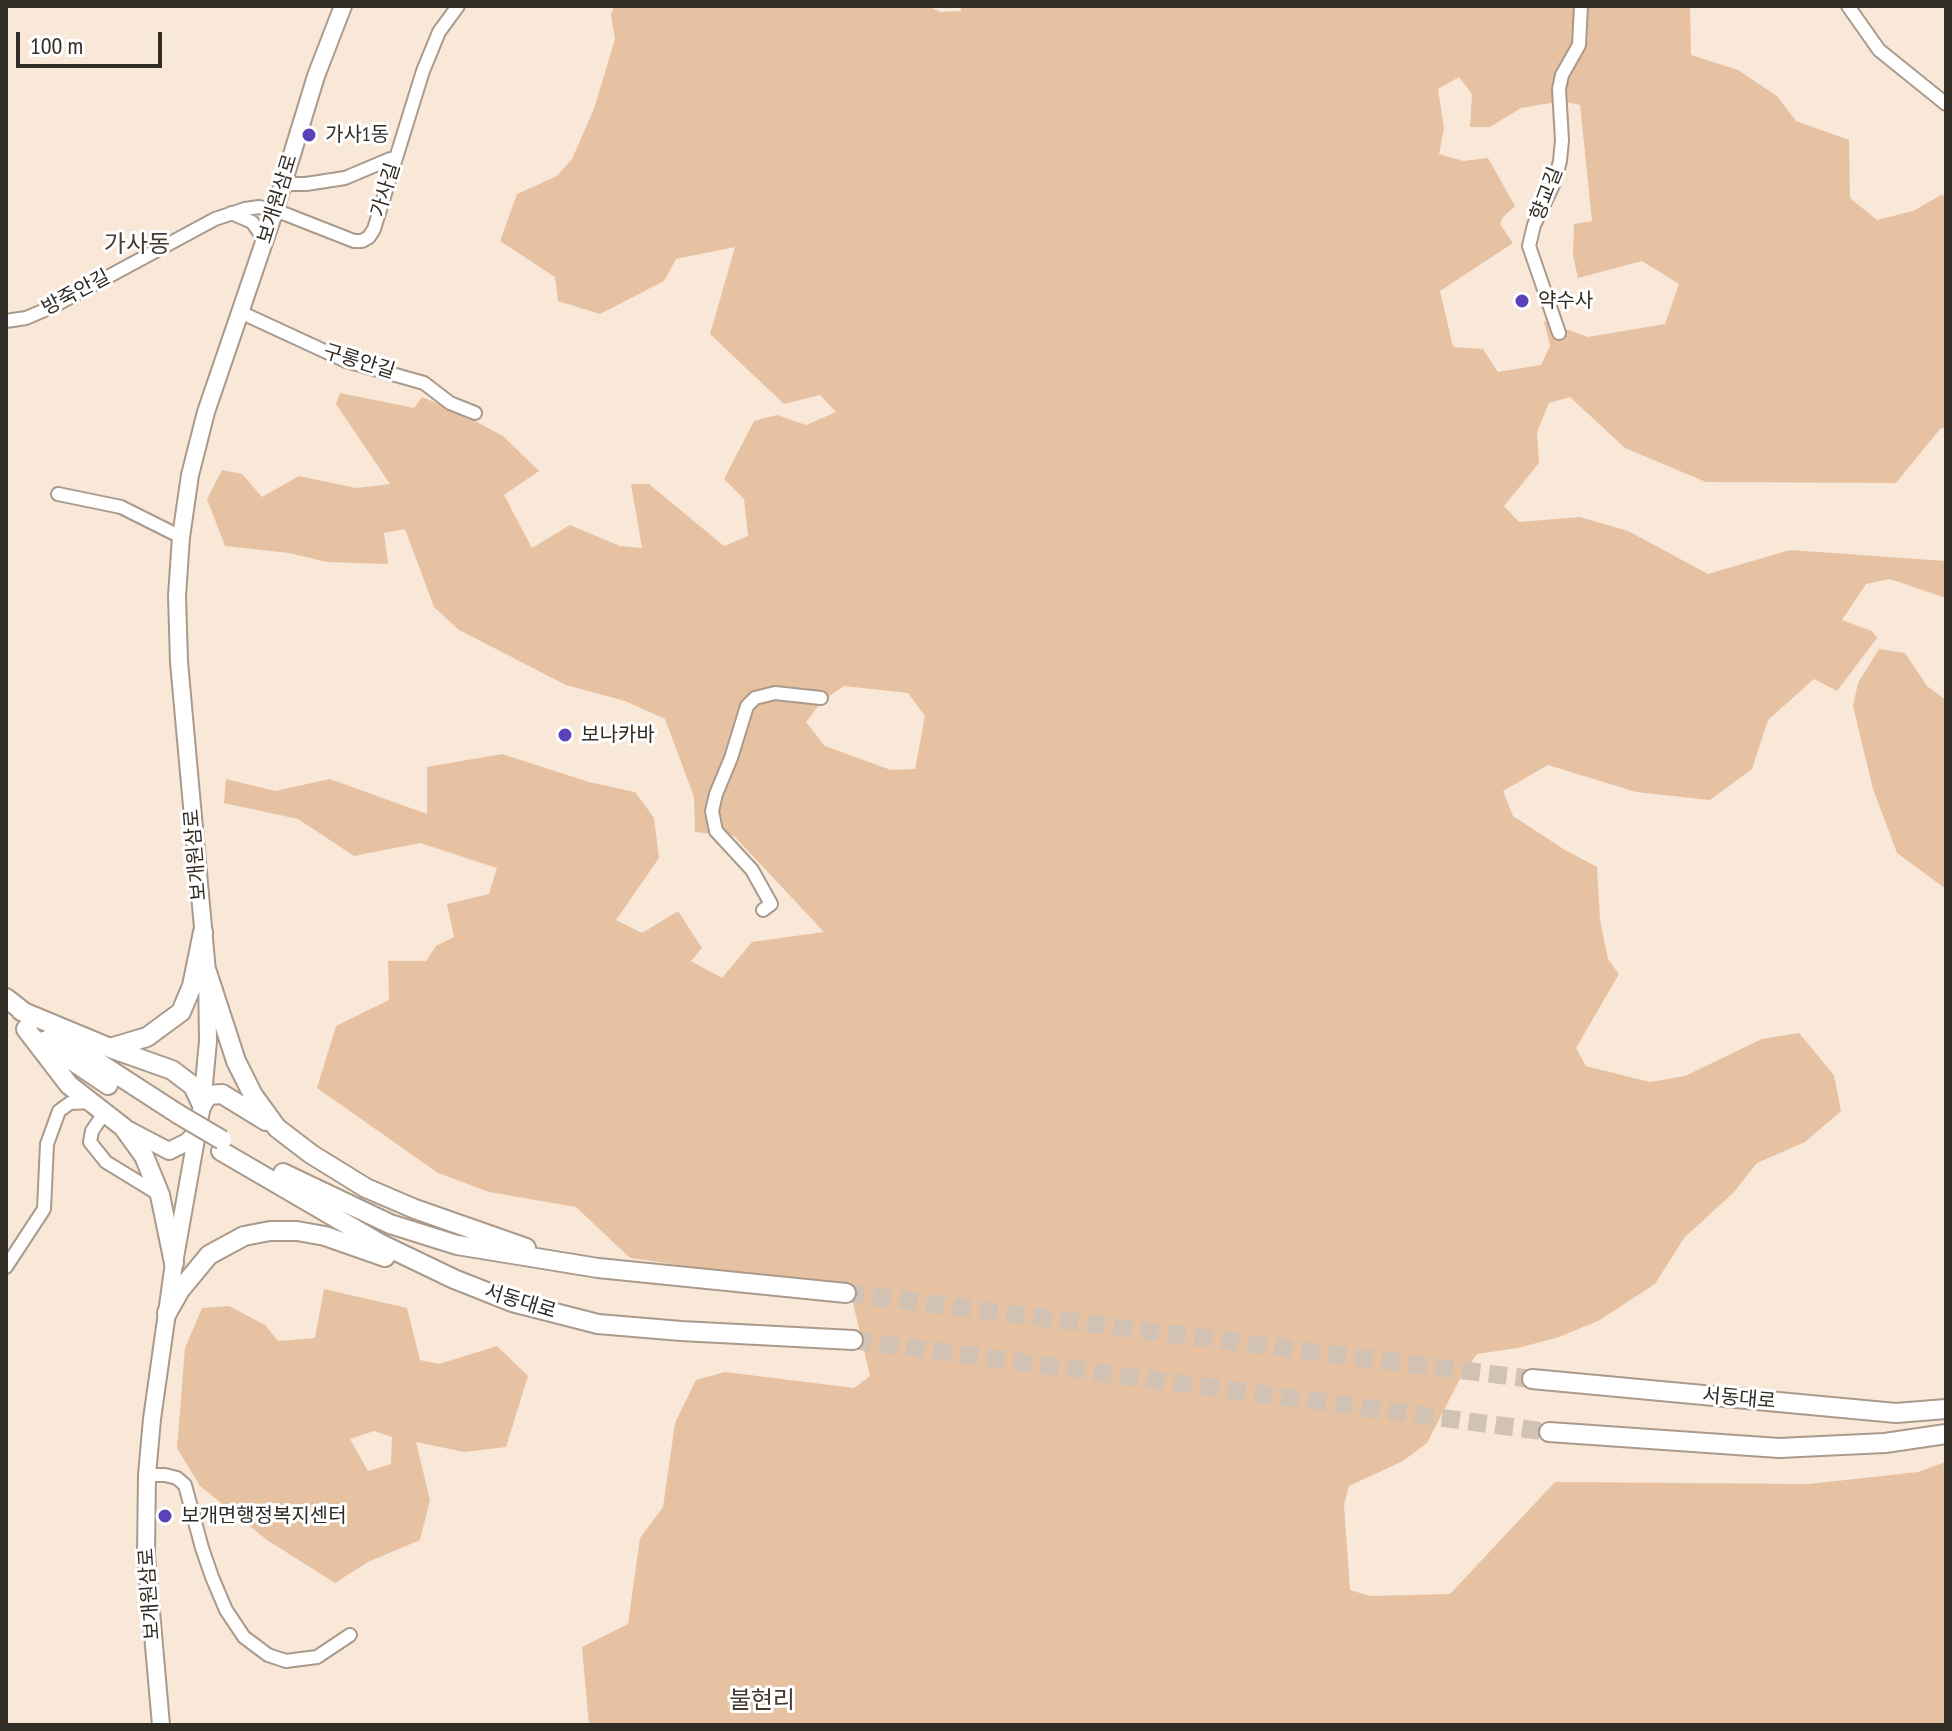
<!DOCTYPE html>
<html>
<head>
<meta charset="utf-8">
<style>
	body { margin:0 }
	#map { position:relative; width:1952px; height:1731px; overflow:hidden; background:#f9e7d8; font-family:"PT Sans Narrow",sans-serif }
	canvas { display:block }
	.frame { position:absolute; inset:0; border:8px solid #322c26; pointer-events:none }
	.scale { position:absolute; left:16px; top:32px; width:146px; height:36px; box-sizing:border-box; border:4px solid #322c26; border-top:0; padding-left:10px; font-size:24px; line-height:28px; white-space:nowrap; color:#322c26; -webkit-text-stroke:6px #fff; paint-order:stroke }
</style>
</head>
<body>
<div id="map">
<canvas width="1952" height="1731"></canvas>
<div class="frame"></div>
<div class="scale">100 m</div>
</div>
<script>
const context = document.querySelector('canvas').getContext('2d');
context.lineJoin = 'round';
function fillPath(path, color) {
  context.fillStyle = color;
  context.fill(path, 'evenodd');
}
function toPath(rows) {
  const path = new Path2D();
  for (const r of rows) {
    path.moveTo(r[0], r[1]);
    for (let i = 2; i < r.length; i += 2) path.lineTo(r[i], r[i + 1]);
  }
  return path;
}
function stroke(path, color, width, dash) {
  context.strokeStyle = color;
  context.lineWidth = width;
  context.lineCap = dash ? 'butt' : 'round';
  context.setLineDash(dash || []);
  context.stroke(path);
}
function write(font, color, halo, rows, align = 'center') {
  context.font = font + ' "PT Sans Narrow","Noto Sans KR",sans-serif';
  context.lineWidth = 6;
  context.setLineDash([]);
  context.textBaseline = 'middle';
  context.strokeStyle = halo;
  context.fillStyle = color;
  for (const [text, x, y, turn = 0] of rows) {
    context.save();
    context.translate(x, y);
    context.rotate((+turn || 0) * Math.PI / 180);
    context.textAlign = isNaN(turn) ? turn : align;
    if (halo) context.strokeText(text, 0, 0);
    context.fillText(text, 0, 0);
    context.restore();
  }
}
const green = toPath([
	[614,6,927,6,941,12,961,11,961,6,1690,6,1691,55,1738,70,1777,96,1796,121,1849,140,1850,198,1877,220,1913,211,1943,194,1946,203,1946,427,1940,429,1896,483,1706,482,1625,448,1570,397,1549,403,1537,432,1539,463,1504,506,1519,522,1580,517,1628,531,1708,574,1790,550,1946,561,1946,598,1890,579,1866,584,1842,620,1872,631,1877,638,1837,691,1814,679,1768,720,1752,769,1710,800,1636,792,1548,765,1503,791,1513,816,1565,850,1597,867,1600,920,1608,959,1619,974,1576,1048,1586,1066,1650,1082,1685,1076,1762,1039,1799,1033,1834,1075,1841,1111,1805,1142,1757,1163,1733,1193,1684,1238,1655,1284,1598,1321,1559,1337,1518,1348,1477,1354,1463,1373,1427,1443,1403,1461,1349,1486,1344,1505,1350,1590,1371,1596,1450,1594,1555,1482,1809,1484,1918,1472,1946,1462,1946,1725,589,1725,582,1647,628,1624,640,1538,663,1507,675,1423,696,1380,725,1372,854,1388,870,1376,850,1290,630,1258,576,1207,489,1192,438,1173,317,1088,336,1026,389,1000,388,961,426,961,436,946,454,937,447,904,489,894,497,868,420,843,354,856,298,819,224,803,226,779,275,791,330,779,427,814,427,767,502,754,589,782,635,792,654,818,659,858,616,920,642,933,678,911,702,948,691,961,722,978,752,942,824,932,734,836,695,832,694,797,665,719,625,701,566,685,459,630,434,607,405,529,384,533,388,564,327,562,289,553,225,546,207,499,222,470,242,474,262,497,299,476,356,488,390,484,336,404,340,393,414,408,422,397,456,411,503,436,539,471,504,495,532,548,570,525,620,546,642,548,631,484,649,484,724,546,748,536,744,499,724,479,754,421,777,415,806,425,836,412,820,395,784,404,710,334,735,247,676,259,664,281,600,314,558,301,555,277,500,241,517,194,557,176,572,159,594,109,615,39,611,15],
	[1459,77,1472,94,1470,127,1490,127,1521,108,1562,101,1580,105,1592,221,1574,224,1573,255,1578,278,1642,261,1679,284,1665,324,1588,337,1544,321,1550,346,1541,365,1498,372,1483,349,1453,347,1440,291,1513,243,1500,224,1503,217,1515,206,1488,158,1463,161,1439,154,1444,128,1438,89],
	[844,686,908,693,925,716,915,769,891,770,825,746,806,722,822,701],
	[1879,649,1905,653,1927,686,1946,700,1946,889,1897,853,1873,789,1853,706,1858,683],
	[324,1289,407,1308,420,1360,439,1364,497,1346,528,1376,506,1447,464,1452,416,1442,430,1500,420,1540,368,1562,335,1583,267,1540,200,1486,177,1448,185,1348,202,1308,229,1306,265,1325,278,1341,315,1338],
	[374,1431,392,1437,391,1464,368,1471,350,1439]
]);
const highwayTunnel = toPath([
	[846,1293,1532,1379],
	[853,1340,1549,1432]
]);
const minor = toPath([
	[1848,6,1879,50,1946,104],
	[283,184,306,184,345,178,390,159],
	[231,213,252,222,265,240],
	[240,312,346,361,424,383,450,403,475,413],
	[6,321,26,318,52,307,215,219,245,209,259,207,275,210,354,241,362,241,369,237,374,229,423,71,439,32,458,6],
	[1559,333,1529,246,1534,225,1554,183,1560,161,1562,140,1559,89,1562,75,1579,45,1581,6],
	[58,494,121,507,181,537],
	[763,910,771,904,752,870,716,831,712,811,716,794,731,758,747,706,755,698,775,693,821,698],
	[105,1112,92,1131,90,1142,106,1162,160,1195],
	[6,1267,44,1209,47,1144,59,1111,70,1103,92,1102],
	[147,1475,165,1475,177,1478,185,1485,202,1548,212,1577,226,1610,244,1637,268,1655,286,1661,317,1657,350,1635]
]);
const major = toPath([
	[125,1128,169,1151,187,1142,198,1131],
	[161,1725,146,1555,147,1475,152,1419,174,1263,202,1105,208,1041,207,972,179,662,177,596,181,537,190,475,206,412,275,210,316,76,343,6]
]);
const highway = toPath([
	[207,972,236,1061,253,1095,277,1128,311,1154,366,1188,415,1209,526,1248],
	[6,998,29,1016],
	[21,1011,110,1048,147,1037,181,1012,192,986,203,932],
	[26,1029,69,1085,123,1127,144,1156,160,1195,174,1263],
	[53,1033,178,1114],
	[43,1041,108,1085],
	[110,1048,172,1070,193,1086,202,1105],
	[202,1105,208,1095,222,1094,266,1121],
	[221,1151,379,1243,454,1279,512,1302,598,1324,681,1331,853,1340],
	[283,1173,390,1224,457,1245,598,1268,846,1293],
	[167,1313,180,1290,209,1255,244,1236,270,1231,297,1231,325,1236,385,1257],
	[1532,1379,1896,1413,1946,1409],
	[1549,1432,1779,1448,1885,1443,1946,1434]
]);
const highwayBridge = toPath([
	[178,1114,222,1140]
]);
const markers = [
	[309,135,8,"#5b42ba"],
	[1522,301,8,"#5b42ba"],
	[565,735,8,"#5b42ba"],
	[165,1516,8,"#5b42ba"]
];
const poiNames = [
	["가사1동",325,135],
	["약수사",1538,301],
	["보나카바",581,735],
	["보개면행정복지센터",181,1516]
];
const streetNames = [
	["가사길",386,190,-73],
	["향교길",1547,194,-69],
	["보개원삼로",278,199,-73],
	["방죽안길",76,293,-28],
	["구롱안길",359,362,17],
	["보개원삼로",196,855,-95],
	["서동대로",520,1302,17],
	["서동대로",1739,1399,5],
	["보개원삼로",150,1594,-94]
];
const quarterNames = [
	["가사동",137,245],
	["불현리",762,1701]
];
fillPath(green, '#e7c2a2');
stroke(highwayTunnel, '#d1c2b4', 18, [18, 9]);
stroke(minor, '#aa9a8c', 16);
stroke(major, '#aa9a8c', 20);
stroke(highway, '#aa9a8c', 22);
stroke(minor, '#fff', 12);
stroke(major, '#fff', 16);
stroke(highway, '#fff', 18);
stroke(highwayBridge, '#aa9a8c', 22, []);
stroke(highwayBridge, '#fff', 18);
for (const [x, y, r, color] of markers) {
  const dot = new Path2D();
  dot.arc(x, y, r, 0, 2 * Math.PI);
  context.fillStyle = color;
  context.fill(dot);
  stroke(dot, '#fff', 3);
}
write('20px', '#322c26', '#fff', poiNames, 'left');
write('20px', '#322c26', '#fff', streetNames);
write('24px', '#483a2e', '#fff', quarterNames);
</script>
</body>
</html>
